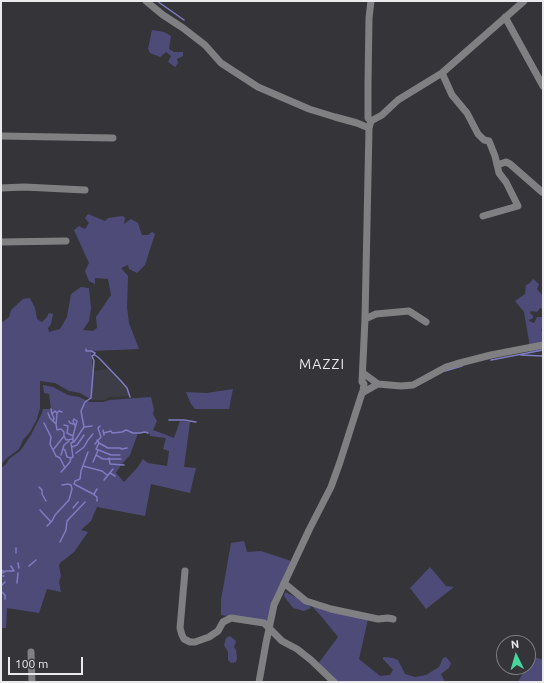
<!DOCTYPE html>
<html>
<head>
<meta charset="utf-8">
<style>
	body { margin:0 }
	#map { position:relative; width:544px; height:683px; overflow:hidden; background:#353539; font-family:Ubuntu,sans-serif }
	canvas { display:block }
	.frame { position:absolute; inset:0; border:2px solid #eaeaed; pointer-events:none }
	.north { position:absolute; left:496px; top:635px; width:40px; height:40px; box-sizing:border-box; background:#353539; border:1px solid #7d7d81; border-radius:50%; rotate:355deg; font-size:11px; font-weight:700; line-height:16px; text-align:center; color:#eaeaed }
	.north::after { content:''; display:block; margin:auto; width:14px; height:18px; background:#47d49d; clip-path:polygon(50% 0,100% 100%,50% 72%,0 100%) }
	.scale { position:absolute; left:8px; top:657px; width:75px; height:18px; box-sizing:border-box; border:2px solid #eaeaed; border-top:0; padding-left:5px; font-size:12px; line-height:14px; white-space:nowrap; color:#eaeaed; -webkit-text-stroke:3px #353539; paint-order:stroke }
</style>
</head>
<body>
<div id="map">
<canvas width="544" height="683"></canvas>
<div class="frame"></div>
<div class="north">N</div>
<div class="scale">100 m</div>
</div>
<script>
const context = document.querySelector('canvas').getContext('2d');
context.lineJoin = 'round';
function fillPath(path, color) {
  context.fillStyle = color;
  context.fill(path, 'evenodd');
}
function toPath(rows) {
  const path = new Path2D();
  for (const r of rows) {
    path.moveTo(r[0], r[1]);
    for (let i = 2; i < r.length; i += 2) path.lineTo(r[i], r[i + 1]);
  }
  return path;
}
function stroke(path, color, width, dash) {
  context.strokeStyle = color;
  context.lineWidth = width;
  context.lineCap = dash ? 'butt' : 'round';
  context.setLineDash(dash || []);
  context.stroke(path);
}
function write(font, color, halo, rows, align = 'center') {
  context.font = font + ' Ubuntu,sans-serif';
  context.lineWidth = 4;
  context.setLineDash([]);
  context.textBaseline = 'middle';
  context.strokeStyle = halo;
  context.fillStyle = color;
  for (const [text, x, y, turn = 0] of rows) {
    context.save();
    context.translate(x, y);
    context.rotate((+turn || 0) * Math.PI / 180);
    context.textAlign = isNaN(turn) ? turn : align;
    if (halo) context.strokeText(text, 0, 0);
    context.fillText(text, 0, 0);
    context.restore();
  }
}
const built = toPath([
	[109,369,127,388,129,396,109,397,105,400,88,400,91,398,92,395,93,371]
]);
const green = toPath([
	[152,30,164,32,171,36,169,49,174,52,183,52,183,56,177,59,178,63,175,67,168,62,171,56,166,52,160,57,150,53,148,49],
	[88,214,105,221,108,218,123,216,125,218,124,224,131,219,138,223,142,235,148,235,152,232,155,234,145,265,137,273,129,269,128,265,121,268,128,276,127,307,129,323,139,349,91,351,93,370,92,395,90,399,80,393,69,391,55,383,40,381,40,408,37,419,30,432,23,440,19,449,7,458,1,465,1,323,9,317,11,310,23,299,30,298,35,308,37,319,42,322,46,318,49,313,53,314,51,324,48,328,49,332,60,329,67,317,71,294,81,287,89,288,91,308,89,321,83,330,93,331,97,328,96,317,111,295,108,279,95,278,95,284,89,281,85,271,89,263,74,230,79,226,85,229,89,223,85,218],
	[533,279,539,284,537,289,543,296,543,309,540,308,537,312,531,311,530,313,533,316,533,318,529,320,529,321,534,323,537,317,543,317,543,325,541,330,543,333,543,350,529,353,529,341,524,312,515,301,525,294,526,285,530,283],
	[43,385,53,387,68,395,79,397,90,402,103,402,110,400,151,397,154,410,153,414,157,421,153,430,174,438,180,421,190,422,184,467,196,468,190,493,151,484,145,516,97,507,91,521,81,530,88,532,74,552,60,563,59,566,61,576,59,582,61,592,47,589,39,613,7,608,6,628,1,628,1,468,6,464,9,459,21,450,32,433,42,413,43,409,51,409,49,394,44,393],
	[145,432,150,434,150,436,166,438,163,449,169,451,167,466,148,463,143,459,137,468,124,482,116,473,121,465,130,455,138,433],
	[233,389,229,409,195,409,191,404,186,392,207,393],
	[244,541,247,552,261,551,291,561,268,620,265,622,221,615,221,600,231,543],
	[430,567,446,586,454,587,426,609,410,588],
	[285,592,306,602,311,608,304,611,293,608,284,596],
	[308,602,368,619,359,659,380,676,390,675,393,670,383,659,383,657,393,658,398,660,405,674,415,677,426,675,439,667,443,658,446,657,451,663,449,668,441,674,445,682,337,682,318,664,338,637,321,616],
	[230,636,236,641,234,647,236,650,237,658,236,662,231,663,228,660,228,652,224,645,226,638],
	[532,656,543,660,543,682,518,682,526,667,528,667,528,664]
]);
const stream = toPath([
	[157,1,184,20],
	[95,355,99,358,121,381,127,388,130,397],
	[521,355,543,356],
	[491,360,543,350],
	[445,371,462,366],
	[51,409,52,414,54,418,53,421],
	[48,413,50,418,56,424,57,430,61,429,64,432,64,436,53,450],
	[52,414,55,411,57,413],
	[74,419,73,421,75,426],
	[169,420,184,420,196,422],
	[69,421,70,423,73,424],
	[44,423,51,437,50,444,56,456,60,458,65,468],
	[56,424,57,413,59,411,62,412],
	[64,425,68,426,67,433,73,436],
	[84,427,92,426],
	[103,430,104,435],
	[104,433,111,431,112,433,122,432,126,430,133,433,140,433,145,432,148,433],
	[64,436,66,440,73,439],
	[97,440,99,443,108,448,120,448,122,449,127,448],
	[73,442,73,436,77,421,74,419],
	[99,443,96,449,111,455,120,455],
	[95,444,101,437,98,428,100,426],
	[72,447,77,445,84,435],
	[63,449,65,450,67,457,71,458],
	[98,450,96,455,103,459,121,459],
	[88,452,81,471,80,479,75,481,74,484,93,494,97,497,97,501],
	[76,453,84,447,88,440,93,434],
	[61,455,64,445,69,441],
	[109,458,110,464,124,465],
	[93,462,96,455],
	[83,466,102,471,107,475],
	[61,472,70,462,71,458,73,457,71,443,74,442,84,427,81,411,85,402,91,398,94,361,92,356,94,355,95,353,91,351,86,351,86,349],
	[110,473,115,476],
	[104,480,113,469],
	[39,487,42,490,42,494,46,501],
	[94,494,97,489],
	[73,508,78,502],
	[40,510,51,522],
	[47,526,52,521,55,515,69,500,72,489,71,485,68,484,62,485],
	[60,542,66,530,67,521,85,502],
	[16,553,16,548],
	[18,563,19,568],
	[29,566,36,560],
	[1,570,5,572],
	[6,571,14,571,11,566],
	[1,572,3,573],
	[1,576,4,576],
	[17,583,18,573],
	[2,585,5,582],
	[2,592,5,595,5,599]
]);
const minor = toPath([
	[146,1,163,15,183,28,205,45,221,63,258,87,309,109,335,117,357,123,369,128],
	[505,17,543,86],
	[442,73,452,95,467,113,478,134,484,140,489,141,495,156,499,173,506,182,518,206,483,216],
	[371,121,382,115,398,100,442,73,524,1],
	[1,136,113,138],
	[497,165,506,162,510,164,542,192,543,191],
	[1,188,24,187,85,190],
	[1,242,66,241],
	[365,319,376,314,409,311,426,322],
	[363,373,378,384],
	[363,391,364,384,362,382,365,319,369,128,371,121,368,118,368,84,369,18,371,1],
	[185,571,180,628,182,635,184,639,190,642,195,642,209,637,218,631,223,622,231,618,264,623,282,641,297,649,311,660,334,682],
	[284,583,306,601,331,609,378,619,388,618,393,619],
	[31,652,32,682],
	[259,682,266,643,274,605,309,530,331,487,340,462,362,393,378,384,401,386,413,385,446,367,456,364,491,355,543,345]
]);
const quarterNames = [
	["MAZZI",322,364]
];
fillPath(built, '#3d3d48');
fillPath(green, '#4e4b79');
stroke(stream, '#807cc1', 1.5);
stroke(minor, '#808083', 7);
context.letterSpacing = '1px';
write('14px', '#eaeaed', '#353539', quarterNames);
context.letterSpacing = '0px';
</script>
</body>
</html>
